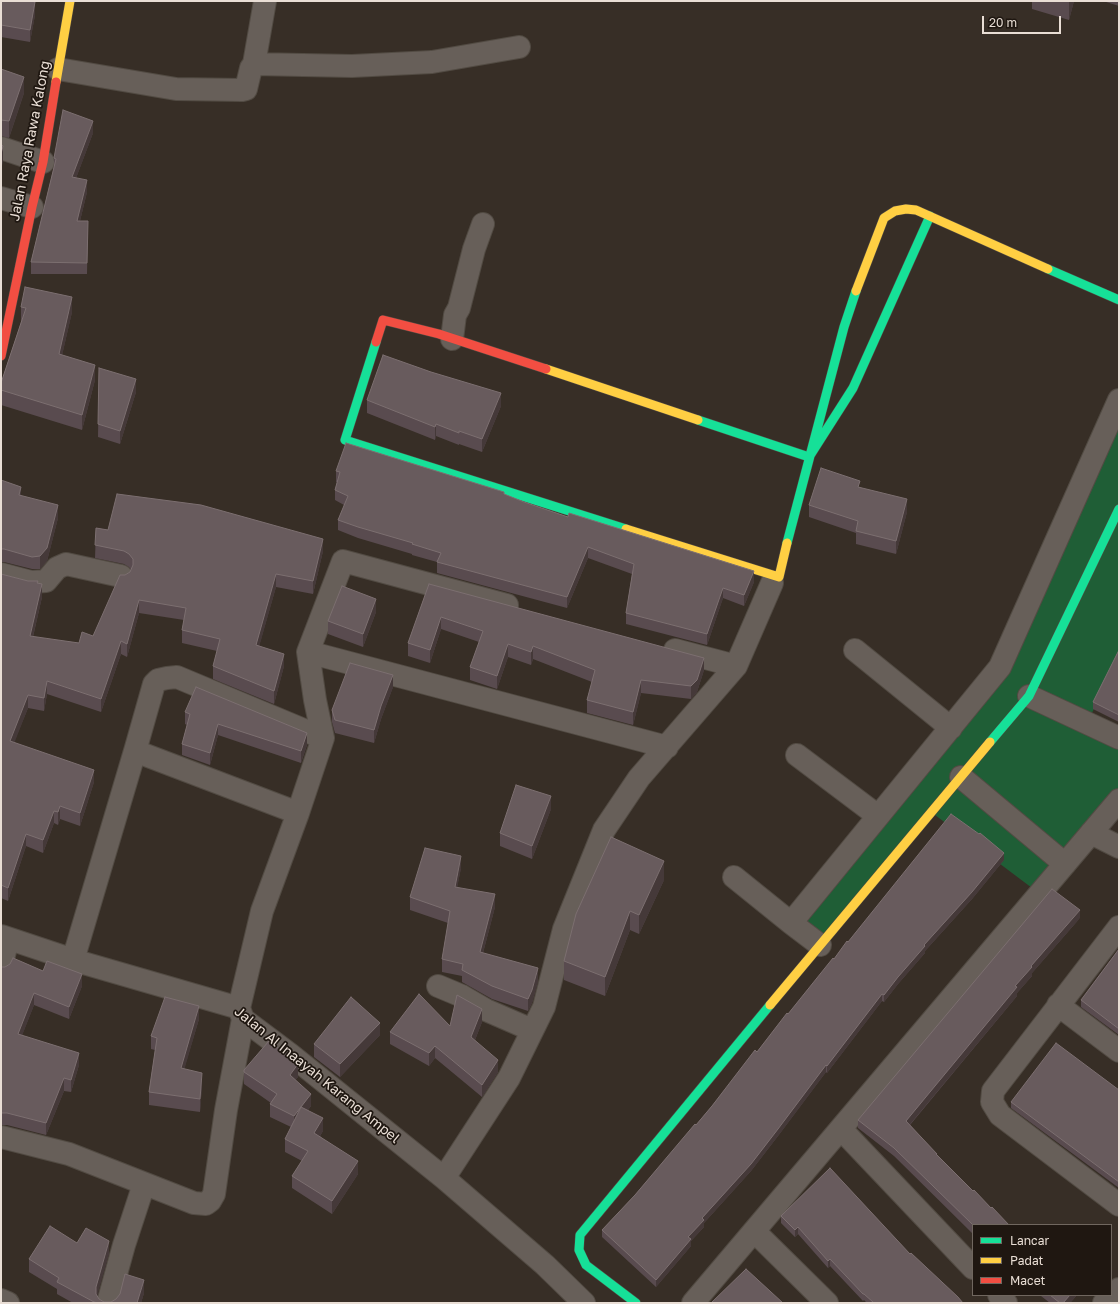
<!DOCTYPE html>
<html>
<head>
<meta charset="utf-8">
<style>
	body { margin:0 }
	#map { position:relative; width:1120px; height:1304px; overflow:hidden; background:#372e26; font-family:"Golos Text",sans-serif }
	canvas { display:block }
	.frame { position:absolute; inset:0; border:2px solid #e9ded5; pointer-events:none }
	.legend { position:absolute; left:972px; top:1224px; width:140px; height:72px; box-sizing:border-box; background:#1f1711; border:1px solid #70675f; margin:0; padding:5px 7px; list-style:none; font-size:12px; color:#e9ded5 }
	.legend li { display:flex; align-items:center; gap:8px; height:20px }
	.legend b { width:20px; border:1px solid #70675f }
	.scale { position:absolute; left:982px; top:16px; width:79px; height:18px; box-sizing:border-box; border:2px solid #e9ded5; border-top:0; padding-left:5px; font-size:12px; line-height:14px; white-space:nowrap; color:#e9ded5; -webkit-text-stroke:3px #1f1711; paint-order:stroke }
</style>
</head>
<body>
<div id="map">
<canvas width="1120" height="1304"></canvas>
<div class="frame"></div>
<ul class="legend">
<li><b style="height:5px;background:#16e098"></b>Lancar</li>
<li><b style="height:5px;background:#ffcf43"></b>Padat</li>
<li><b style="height:5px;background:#f24e42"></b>Macet</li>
</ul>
<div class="scale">20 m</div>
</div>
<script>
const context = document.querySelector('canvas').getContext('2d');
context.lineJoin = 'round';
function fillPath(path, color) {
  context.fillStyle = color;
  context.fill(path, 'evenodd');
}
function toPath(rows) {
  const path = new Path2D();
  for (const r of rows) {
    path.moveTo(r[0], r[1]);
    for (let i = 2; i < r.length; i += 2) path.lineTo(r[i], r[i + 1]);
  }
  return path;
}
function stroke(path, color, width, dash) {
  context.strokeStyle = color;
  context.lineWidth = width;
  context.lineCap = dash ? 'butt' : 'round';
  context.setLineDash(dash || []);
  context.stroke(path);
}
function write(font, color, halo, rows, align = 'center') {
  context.font = font + ' "Golos Text",sans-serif';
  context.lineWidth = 3.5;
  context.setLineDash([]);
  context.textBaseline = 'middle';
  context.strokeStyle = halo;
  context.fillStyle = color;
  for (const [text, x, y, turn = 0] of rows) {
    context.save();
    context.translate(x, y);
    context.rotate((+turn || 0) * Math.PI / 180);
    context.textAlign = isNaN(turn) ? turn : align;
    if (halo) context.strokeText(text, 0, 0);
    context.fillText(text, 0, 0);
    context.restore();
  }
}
const green = toPath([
	[1119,400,1119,658,1087,723,1119,738,1119,800,1040,894,931,812,820,945,791,923,1000,667]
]);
const street = toPath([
	[254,64,265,1],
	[58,69,176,89,242,90,246,89,251,68,254,64,352,66,432,62,519,47],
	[1,148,43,162],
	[1,198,32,207],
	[452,339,455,315,459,308,474,249,483,224],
	[1,574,31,582,46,581,57,568,66,564,121,576],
	[675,650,736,666],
	[855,650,951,728],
	[308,652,667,747],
	[1029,696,1119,738],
	[135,751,154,684,158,680,167,678,177,677,323,738],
	[797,755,878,816],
	[961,777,1065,864],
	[1091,833,1119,847],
	[734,877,791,923],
	[1119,927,993,1091,992,1102,1000,1115,1119,1205],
	[1,936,73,960,239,1008,243,1019,291,1055,444,1178,545,1265,584,1303],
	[820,945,791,923,1000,667,1119,400],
	[73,960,135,751,298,813],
	[1,967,8,939],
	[438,986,462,996,486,1010,532,1030],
	[1058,1005,1119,1051],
	[239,1008,262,911,298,813,323,738,315,700,308,652,343,561,507,605],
	[841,1129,973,1268],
	[1,1137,69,1154,194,1203,206,1204,210,1201,214,1194,226,1110,243,1019],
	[444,1178,509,1078,544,1007,564,929,604,830,639,778,736,666,772,583],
	[754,1231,827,1303],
	[999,1295,1006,1303],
	[1,1300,8,1303],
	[108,1303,124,1245,144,1184],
	[693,1303,1119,800],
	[1104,1303,1119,1289]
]);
const fast = toPath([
	[1048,269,1119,300],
	[376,342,345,440,626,529],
	[698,420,809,457,853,388,930,216],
	[787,543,844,327,856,291],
	[990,742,1029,696,1119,509],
	[636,1303,586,1265,579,1250,580,1235,770,1005]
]);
const slow = toPath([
	[56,82,70,1],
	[856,291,884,218,895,211,906,209,916,210,1048,269],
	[546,369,698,420],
	[626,529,779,577,787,543],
	[770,1005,990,742]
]);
const jam = toPath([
	[376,342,383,320,439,334,546,369],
	[1,356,32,207,43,162,56,82]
]);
const wall = toPath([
	[1,1,35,15,30,42,1,37],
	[1032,1,1074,1,1069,20,1032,9],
	[1103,1,1119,1,1119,6],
	[1,69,24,93,9,138,1,136],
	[93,133,76,178,87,192,80,221,88,221,87,274,31,274,31,262,54,166,54,158],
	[21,307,72,312,62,355,95,380,82,430,1,405,1,383,21,322],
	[99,368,136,392,120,444,98,437],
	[367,400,501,406,482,452,459,444,459,445,436,436,435,440,367,413],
	[336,471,504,494,524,502,754,582,744,606,723,598,707,645,626,624,626,613,632,574,588,558,567,608,437,573,437,562,412,555,412,554,358,538,338,530,338,520,344,505,335,500,335,490,337,482,336,482],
	[1,480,21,496,58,518,47,561,40,569,32,569,4,562,1,562],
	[860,487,907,512,896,554,856,544,856,533,809,517,809,505],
	[96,528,108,530,323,551,313,594,276,587,259,646,284,666,274,704,213,679,213,666,217,651,182,643,182,630,184,620,139,613,127,657,121,654,101,712,47,694,44,711,28,708,14,742,94,782,80,826,60,819,58,825,54,823,43,853,26,846,8,901,1,898,1,574,28,581,38,583,42,597,33,637,79,643,93,636,125,575,130,572,131,570,129,567,124,564,95,558],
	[429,584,704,670,697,692,691,699,641,693,633,725,587,713,587,700,592,682,533,659,531,665,508,657,497,689,470,680,470,667,479,642,441,629,430,663,408,656,408,643],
	[376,612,363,647,328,634,328,621],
	[1119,650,1119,722,1093,709,1093,702],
	[393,687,381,719,374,743,335,733,332,722,332,710],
	[185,712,307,745,301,763,218,735,210,765,182,755,182,744,187,725,185,724],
	[551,809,532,859,500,846,500,833],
	[1004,860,972,899,925,951,925,953,898,984,884,1002,882,1001,827,1073,826,1072,778,1136,751,1171,704,1223,704,1227,691,1241,691,1246,656,1287,602,1237,602,1230,635,1195,696,1125,848,942],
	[461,868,457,887,495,907,483,953,538,981,532,1003,528,1011,492,999,462,982,462,976,442,972,442,959,448,923,410,910,410,897],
	[664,880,639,934,630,930,605,996,564,980,564,961],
	[1080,918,1032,973,1032,976,1017,993,1017,996,910,1125,937,1155,973,1225,973,1234,894,1156,858,1128,858,1120],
	[1119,949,1119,1035,1081,1007,1081,1000],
	[1,967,82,986,69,1019,34,1005,22,1035,79,1065,71,1092,64,1091,46,1135,7,1125,1,1125],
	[199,1019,184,1069,202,1085,200,1112,149,1105,149,1092,155,1050,151,1049,151,1036],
	[482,1022,475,1040,498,1072,482,1097,435,1058,429,1066,390,1044,390,1032],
	[380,1035,340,1077,314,1057,314,1044],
	[244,1072,298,1077,295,1080,311,1106,308,1110,323,1131,320,1136,358,1174,332,1214,292,1188,292,1176,302,1161,285,1152,285,1139,291,1127,270,1117,270,1104,271,1103,244,1084],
	[1119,1090,1119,1188,1011,1108,1011,1102],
	[781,1216,910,1254,963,1303,867,1303,864,1300,863,1301,830,1266,828,1268,798,1234,795,1237,781,1223],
	[77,1243,109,1253,97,1295,99,1299,104,1302,111,1302,144,1293,141,1303,73,1303,57,1294,57,1289,29,1272,29,1259],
	[1039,1295,1077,1295,1070,1303,1050,1303,1041,1296,1040,1296]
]);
const shadedWall = toPath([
	[1069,1,1074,1,1069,20],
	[35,2,35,15,30,42,30,30],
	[24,77,24,93,9,138,9,121],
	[93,121,93,133,72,189,72,177],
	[3,146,3,162,1,170,1,154],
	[87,180,87,192,77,233,77,221],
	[72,297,72,312,59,369,59,354],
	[95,365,95,380,82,430,82,415],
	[136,379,136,392,120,444,120,431],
	[501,393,501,406,482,452,482,439],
	[436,424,436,436,435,440,435,427],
	[21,487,21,499,19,495],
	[907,499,907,512,896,554,896,541],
	[58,505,58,518,47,561,40,569,40,556],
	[323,539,323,551,313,594,313,581],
	[588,547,588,558,567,608,567,597],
	[754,571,754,582,744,606,744,595],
	[276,574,276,587,256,658,256,645],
	[42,584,42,597,30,649,30,636],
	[723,588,723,598,707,645,707,634],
	[376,599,376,612,363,647,363,634],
	[139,600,139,613,127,657,127,644],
	[441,617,441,629,430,663,430,650],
	[121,641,121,654,101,712,101,699],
	[508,644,508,657,497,689,497,676],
	[533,646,533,659,531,665,531,652],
	[284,654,284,666,274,704,274,691],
	[704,658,704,670,697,692,691,699,691,686],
	[393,675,393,687,381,719,374,743,374,730,381,706],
	[641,680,641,693,633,725,633,712],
	[47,681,47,694,44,711,44,698],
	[28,695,28,708,10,754,10,741],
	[218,724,218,735,210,765,210,753],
	[307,733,307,745,301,763,301,751],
	[94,770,94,782,80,826,80,813],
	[551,796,551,809,532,859,532,846],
	[60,806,60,819,58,825,58,812],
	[54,811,54,823,43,853,43,840],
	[26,834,26,846,8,901,8,888],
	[1004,853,1004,860,972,899,925,951,925,953,898,984,884,1002,884,995,898,977,924,945],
	[461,856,461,868,455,899,455,887],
	[664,861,664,880,639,934,639,915],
	[495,894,495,907,480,964,480,952],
	[1080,910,1080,918,1032,973,1032,976,1017,993,1017,996,906,1129,906,1121,1031,966],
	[630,911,630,930,605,996,605,977],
	[538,968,538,981,532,1003,528,1011,528,999],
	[82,974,82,986,69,1019,69,1007],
	[34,993,34,1005,18,1046,18,1034],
	[882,994,882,1001,827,1073,827,1066],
	[199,1006,199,1019,181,1081,181,1068],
	[482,1009,482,1022,471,1050,471,1037],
	[380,1023,380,1035,340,1077,340,1064],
	[435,1046,435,1058,429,1066,429,1053],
	[79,1053,79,1065,71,1092,71,1080],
	[498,1060,498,1072,482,1097,482,1085],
	[298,1064,298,1077,290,1088,290,1075],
	[826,1065,826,1072,778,1136,751,1171,704,1223,704,1227,691,1241,691,1246,656,1287,656,1280,702,1218],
	[202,1073,202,1085,200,1112,200,1099],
	[64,1078,64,1091,46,1135,46,1123],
	[311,1094,311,1106,294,1128,294,1116],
	[323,1118,323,1131,314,1145,314,1133],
	[358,1161,358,1174,332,1214,332,1201],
	[798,1227,798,1234,795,1237,795,1230],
	[109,1241,109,1253,96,1300,96,1287],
	[830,1259,830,1266,828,1268,828,1261],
	[144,1280,144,1293,141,1303,137,1303],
	[1070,1295,1077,1295,1070,1303,1063,1303]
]);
const building = toPath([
	[1,1,31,1,35,2,30,30,1,25,1,1],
	[1,69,24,77,9,121,1,120,1,69],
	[63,110,93,121,72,177,87,180,77,221,88,221,87,263,31,262,56,159,54,158,63,110],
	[1,144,3,146,1,154,1,144],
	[25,287,72,297,59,354,95,365,82,415,1,390,1,383,26,308,21,307,25,287],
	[383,355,431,372,501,393,482,439,459,431,459,433,436,424,435,427,367,400,383,355],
	[99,368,136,379,120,431,98,424,99,368],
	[346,443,504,492,504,494,524,502,568,517,569,513,754,571,744,595,723,588,707,634,626,613,634,564,588,547,567,597,437,562,441,553,412,544,413,543,358,527,338,520,348,496,335,490,340,472,336,471,346,443],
	[821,468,860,481,858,487,907,499,896,541,856,531,858,521,809,505,821,468],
	[1,480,21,487,19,495,58,505,47,548,40,556,32,557,4,549,1,549,1,480],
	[117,494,201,505,323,539,313,581,276,574,256,645,284,654,274,691,213,666,220,639,182,630,186,608,139,600,127,644,121,641,101,699,47,681,44,698,28,695,10,741,94,770,80,813,60,806,58,812,54,811,43,840,26,834,8,888,1,885,1,574,28,581,38,581,37,583,42,584,30,636,79,643,82,632,93,636,120,575,125,575,130,572,133,565,133,559,129,554,124,551,95,545,96,528,108,530,117,494],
	[429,584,704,658,697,680,691,686,641,680,633,712,587,700,595,670,533,646,531,652,508,644,497,676,470,667,483,631,441,617,430,650,408,643,429,584],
	[342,586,376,599,363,634,328,621,342,586],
	[1119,650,1119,715,1093,702,1119,650],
	[350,663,393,675,381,706,374,730,335,720,332,710,350,663],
	[196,687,307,733,301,751,218,724,210,753,182,744,190,714,185,712,196,687],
	[516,785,551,796,532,846,500,833,516,785],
	[951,814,979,834,980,833,1004,853,972,892,924,945,925,946,898,977,884,995,882,994,827,1066,826,1065,778,1129,751,1164,702,1218,704,1220,688,1237,691,1239,656,1280,602,1230,635,1195,695,1124,696,1125,712,1106,755,1050,757,1052,787,1013,788,1014,833,958,834,959,847,941,848,942,951,814],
	[611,837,664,861,639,915,630,911,605,977,564,961,576,914,611,837],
	[425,848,461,856,455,887,495,894,480,952,538,968,532,990,528,999,492,986,462,970,463,964,442,959,450,911,410,897,425,848],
	[1052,889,1080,910,1031,966,1032,967,1015,986,1017,987,906,1121,937,1154,936,1154,973,1191,974,1190,991,1208,992,1207,1009,1225,973,1225,894,1148,858,1120,1052,889],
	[1119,949,1119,1029,1081,1000,1119,949],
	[13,958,43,971,47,961,82,974,69,1007,34,993,18,1034,79,1053,71,1080,64,1078,46,1123,7,1113,1,1113,1,967,5,967,10,964,13,958],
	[419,994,450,1026,457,995,482,1009,471,1037,498,1060,482,1085,435,1046,429,1053,390,1032,419,994],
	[165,997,199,1006,181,1068,202,1073,200,1099,149,1092,157,1038,151,1036,165,997],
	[351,997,380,1023,340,1064,314,1044,351,997],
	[269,1041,298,1064,290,1075,311,1094,294,1116,270,1104,277,1094,244,1072,244,1070,269,1041],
	[1056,1043,1119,1090,1119,1182,1011,1102,1056,1043],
	[301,1107,323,1118,314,1133,358,1161,332,1201,292,1176,308,1151,285,1139,301,1107],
	[830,1168,910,1254,911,1253,958,1297,963,1303,874,1303,864,1294,863,1294,830,1259,828,1261,798,1227,795,1230,781,1216,830,1168],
	[50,1226,77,1243,86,1228,109,1241,96,1287,96,1294,99,1299,104,1302,111,1302,116,1299,120,1294,125,1274,144,1280,137,1303,98,1303,94,1302,57,1282,59,1278,29,1259,50,1226],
	[746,1269,783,1303,711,1303,746,1269],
	[1050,1295,1070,1295,1063,1303,1060,1303,1050,1295]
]);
const streetNames = [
	["Jalan Raya Rawa Kalong",30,141,-79],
	["Jalan Al Inaayah Karang Ampel",317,1075,39]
];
fillPath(green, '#1f5e36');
stroke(street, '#524b43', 24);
stroke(fast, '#524b43', 10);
stroke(slow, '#524b43', 10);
stroke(jam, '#524b43', 10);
stroke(street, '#675f59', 22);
stroke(fast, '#16e098', 9);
stroke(slow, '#ffcf43', 9);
stroke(jam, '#f24e42', 9);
fillPath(wall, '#594b4f');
fillPath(shadedWall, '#453939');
fillPath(building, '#685b5d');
stroke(building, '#7c6f70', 1);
write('14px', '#e9ded5', '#1f1711', streetNames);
</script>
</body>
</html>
